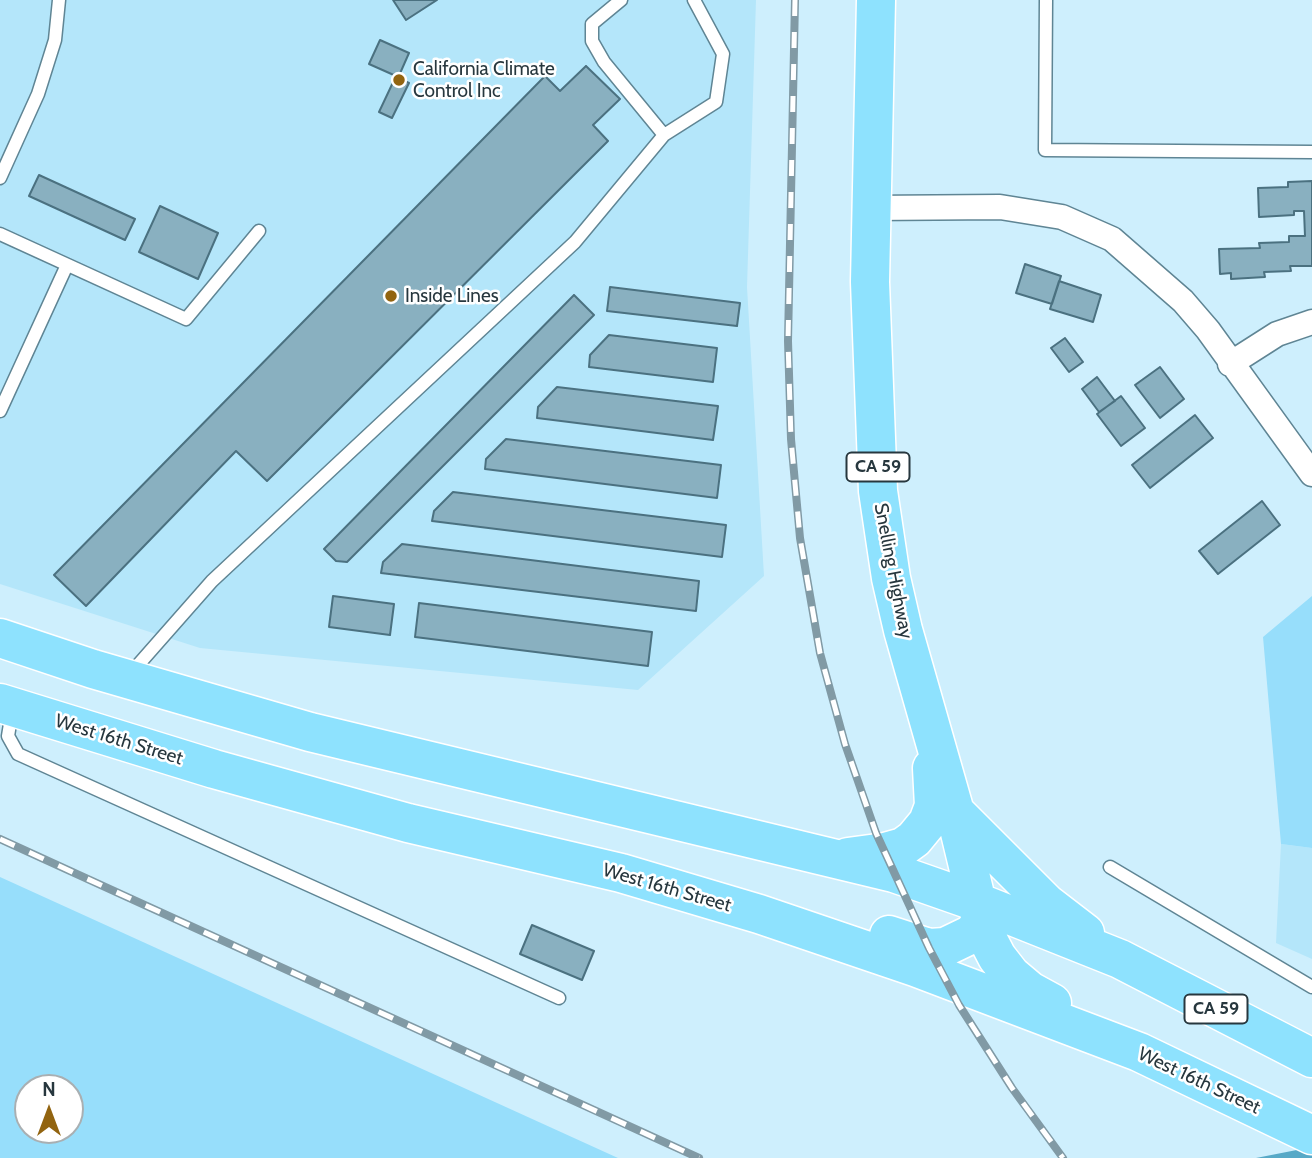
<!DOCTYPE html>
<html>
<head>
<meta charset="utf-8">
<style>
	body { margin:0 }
	#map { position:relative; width:1312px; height:1158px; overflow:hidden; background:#ceeffd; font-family:Cabin,sans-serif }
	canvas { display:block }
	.north { position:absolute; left:14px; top:1074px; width:70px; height:70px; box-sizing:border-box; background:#fff; border:2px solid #a9afb2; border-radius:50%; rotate:0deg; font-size:19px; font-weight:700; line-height:28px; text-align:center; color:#27373e }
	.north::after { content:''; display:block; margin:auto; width:24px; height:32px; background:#926410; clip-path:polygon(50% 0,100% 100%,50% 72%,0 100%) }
</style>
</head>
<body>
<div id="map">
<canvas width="1312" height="1158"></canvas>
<div class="north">N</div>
</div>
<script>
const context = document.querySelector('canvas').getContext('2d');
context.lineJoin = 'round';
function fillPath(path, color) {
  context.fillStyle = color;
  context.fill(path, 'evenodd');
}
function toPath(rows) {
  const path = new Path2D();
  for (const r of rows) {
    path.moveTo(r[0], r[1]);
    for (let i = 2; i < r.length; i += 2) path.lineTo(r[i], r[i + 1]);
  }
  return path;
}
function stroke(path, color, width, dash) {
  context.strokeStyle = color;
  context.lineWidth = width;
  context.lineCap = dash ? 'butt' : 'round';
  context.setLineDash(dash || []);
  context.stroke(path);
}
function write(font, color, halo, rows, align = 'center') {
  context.font = font + ' Cabin,sans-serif';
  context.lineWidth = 5;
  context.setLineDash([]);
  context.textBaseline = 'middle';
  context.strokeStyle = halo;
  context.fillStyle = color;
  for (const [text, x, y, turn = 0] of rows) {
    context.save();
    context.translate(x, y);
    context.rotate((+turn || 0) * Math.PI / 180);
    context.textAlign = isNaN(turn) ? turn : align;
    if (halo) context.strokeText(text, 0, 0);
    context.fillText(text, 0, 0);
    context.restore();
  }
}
const built = toPath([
	[0,0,756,0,747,287,764,576,638,690,200,648,0,584],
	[1281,844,1312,848,1312,959,1276,943]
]);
const green = toPath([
	[1312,596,1312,848,1281,844,1263,637],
	[0,877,618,1158,0,1158],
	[70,1088,70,1130,28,1130,28,1088]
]);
const water = toPath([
	[1312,1147,1312,1158,1256,1158]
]);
const building = toPath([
	[393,0,437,0,406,20,393,0],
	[380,40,409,53,398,78,409,83,392,118,379,112,396,76,369,64,380,40],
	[586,66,620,99,593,125,608,141,267,481,236,451,86,606,54,575,545,76,560,91,586,66],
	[39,175,135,219,125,240,29,196,39,175],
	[1312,181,1312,266,1290,266,1291,271,1264,272,1265,277,1231,279,1231,273,1220,274,1219,249,1260,248,1259,243,1289,242,1289,236,1305,236,1304,211,1294,211,1294,215,1259,217,1258,188,1288,187,1288,182,1312,181],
	[160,206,218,233,198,279,139,252,160,206],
	[1025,264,1061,276,1052,304,1016,293,1025,264],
	[1059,281,1101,295,1093,322,1050,309,1059,281],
	[610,287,740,303,737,326,607,311,610,287],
	[574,295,594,315,347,562,336,561,324,549,574,295],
	[609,335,717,348,713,382,589,367,590,355,609,335],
	[1065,338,1083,362,1069,372,1051,348,1065,338],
	[1160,367,1184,399,1160,418,1135,385,1160,367],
	[1097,377,1115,401,1099,412,1082,389,1097,377],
	[557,387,718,406,713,440,537,418,538,407,557,387],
	[1121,396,1145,428,1121,446,1097,414,1121,396],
	[1195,415,1213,438,1150,488,1132,465,1195,415],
	[506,439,721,465,717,498,485,469,486,459,506,439],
	[453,492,726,525,722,557,432,521,434,511,453,492],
	[1262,501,1280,525,1218,574,1199,551,1262,501],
	[402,544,699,581,696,611,381,573,383,562,402,544],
	[333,596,394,604,390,635,329,627,333,596],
	[419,603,652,632,648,666,415,637,419,603],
	[532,925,594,951,582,980,520,954,532,925]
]);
const lane = toPath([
	[621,0,592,24,592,41,604,62,664,135],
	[1046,0,1045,150,1312,152],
	[0,178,38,94,55,40,59,0],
	[0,234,186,319,259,231],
	[0,411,67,265],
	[131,673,212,581,575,242,664,135,716,102,723,54,694,0],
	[12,712,8,736,18,754,559,998],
	[1110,867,1312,987]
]);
const street = toPath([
	[870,208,1000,207,1062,217,1112,239,1183,301,1208,330,1312,474],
	[1230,364,1277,334,1312,322]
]);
const primary = toPath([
	[876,0,870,282,878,491,891,578,903,630,955,812,984,932,997,957,1011,975,1030,991,1052,1003],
	[0,638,93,669,310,732,894,873,977,902,1120,959,1312,1058],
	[0,703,214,769,408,823,621,873,759,914,915,967,1139,1052,1312,1135],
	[955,812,1046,903,1085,933],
	[848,857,885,852,903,847,914,839,928,822,934,806,932,768],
	[889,935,929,948,945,947,972,934,981,923]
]);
const rail = toPath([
	[795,0,788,341,791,439,800,538,820,653,845,744,876,833,929,948,959,1005,1012,1088,1063,1158],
	[0,839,699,1158]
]);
const markers = [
	[399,80,7,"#926410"],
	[391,296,7,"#926410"]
];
const shields = [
	[878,467,63],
	[1216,1009,63]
];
const shieldNames = [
	["CA 59",878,467],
	["CA 59",1216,1009]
];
const poiNames = [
	["California Climate",413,69],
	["Control Inc",413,91],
	["Inside Lines",405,296]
];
const streetNames = [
	["Snelling Highway",893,571,79],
	["West 16th Street",119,740,17],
	["West 16th Street",667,888,16],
	["West 16th Street",1199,1081,25]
];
fillPath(built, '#b4e6fa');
fillPath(green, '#97defb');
fillPath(water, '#57a9c7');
fillPath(building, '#89b0c0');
stroke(building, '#4b7180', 2);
stroke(lane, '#5f8594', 15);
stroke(street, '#5f8594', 27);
stroke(primary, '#fff', 41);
stroke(lane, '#fff', 12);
stroke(street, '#fff', 24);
stroke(primary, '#8ee2fe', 38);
stroke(rail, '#819aa5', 8);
stroke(rail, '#fff', 5, [16]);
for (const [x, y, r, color] of markers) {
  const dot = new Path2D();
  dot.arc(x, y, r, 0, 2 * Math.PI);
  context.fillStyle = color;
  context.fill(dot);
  stroke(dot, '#fff', 2.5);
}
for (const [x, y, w] of shields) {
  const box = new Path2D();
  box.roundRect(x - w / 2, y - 14.5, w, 29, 5);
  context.fillStyle = '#fff';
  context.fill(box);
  stroke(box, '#27373e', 2);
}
write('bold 18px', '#27373e', null, shieldNames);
write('19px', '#27373e', '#fff', poiNames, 'left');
write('19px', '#27373e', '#fff', streetNames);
</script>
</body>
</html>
